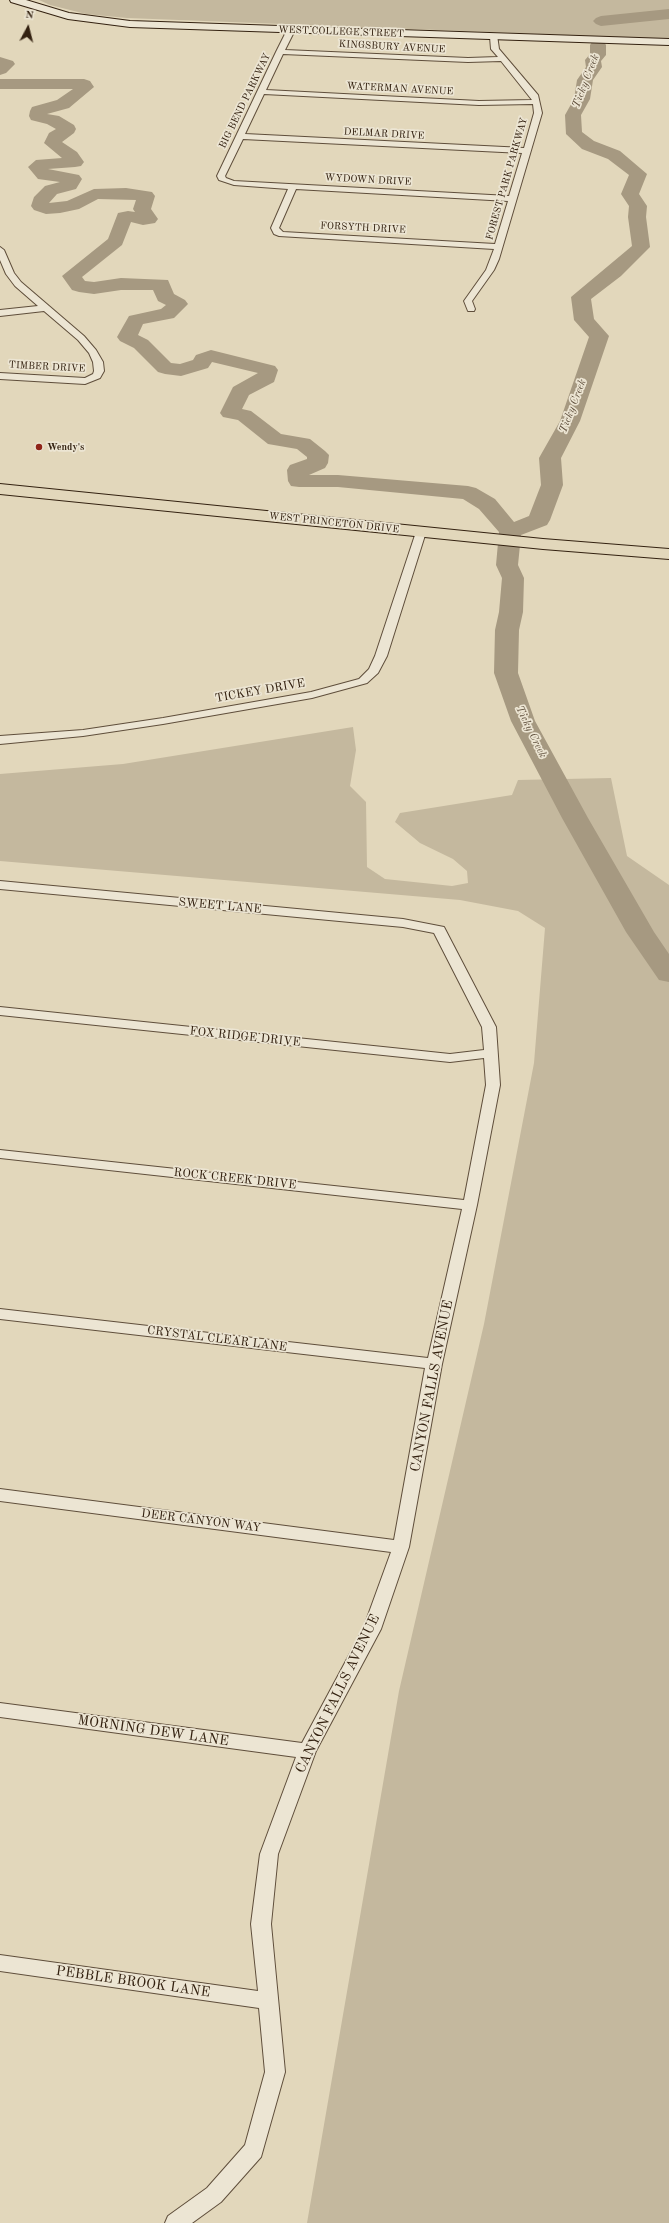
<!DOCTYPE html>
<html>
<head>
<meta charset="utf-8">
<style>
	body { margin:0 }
	#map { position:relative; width:669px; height:2223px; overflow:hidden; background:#e2d7bb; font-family:"Old Standard TT",serif }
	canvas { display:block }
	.north { position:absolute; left:8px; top:8px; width:40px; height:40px; -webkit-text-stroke:3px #ece5d3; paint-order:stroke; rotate:7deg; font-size:11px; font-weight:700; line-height:16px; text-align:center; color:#332110 }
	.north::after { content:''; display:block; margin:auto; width:14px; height:18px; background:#332110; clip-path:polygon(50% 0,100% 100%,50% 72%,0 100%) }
</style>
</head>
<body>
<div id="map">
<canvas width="669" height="2223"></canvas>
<div class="north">N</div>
</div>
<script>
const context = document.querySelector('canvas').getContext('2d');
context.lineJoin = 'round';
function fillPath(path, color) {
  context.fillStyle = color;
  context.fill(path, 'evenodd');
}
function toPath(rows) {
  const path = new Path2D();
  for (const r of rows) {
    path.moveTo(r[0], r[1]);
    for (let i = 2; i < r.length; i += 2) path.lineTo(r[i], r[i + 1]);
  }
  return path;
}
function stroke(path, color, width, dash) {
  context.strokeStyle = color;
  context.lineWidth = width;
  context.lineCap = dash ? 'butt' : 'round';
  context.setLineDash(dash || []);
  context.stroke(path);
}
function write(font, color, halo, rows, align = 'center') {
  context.font = font + ' "Old Standard TT",serif';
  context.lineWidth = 3.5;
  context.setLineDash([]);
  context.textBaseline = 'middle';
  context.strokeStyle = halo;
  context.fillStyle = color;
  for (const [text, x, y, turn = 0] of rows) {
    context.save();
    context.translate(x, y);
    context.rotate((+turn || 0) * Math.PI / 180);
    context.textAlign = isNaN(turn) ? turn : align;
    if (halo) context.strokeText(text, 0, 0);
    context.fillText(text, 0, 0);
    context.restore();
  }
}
const green = toPath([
	[39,0,669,0,669,39,127,18,86,14,50,5],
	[353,727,356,750,350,786,366,802,367,867,385,879,452,886,468,883,467,871,453,859,420,843,395,822,400,813,512,795,518,780,611,778,627,856,669,885,669,2223,307,2223,399,1691,484,1324,534,1063,545,928,518,911,460,900,0,861,0,774,123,764]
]);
const river = toPath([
	[669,9,669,19,601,26,596,24,593,21,596,18,601,16,669,9],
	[598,40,604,42,606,45,606,55,601,61,602,67,593,80,590,99,581,115,582,132,594,141,620,151,647,174,639,194,647,206,646,217,650,247,621,276,591,299,594,319,609,336,580,421,561,458,563,485,550,520,547,525,521,535,518,565,524,578,523,612,519,630,518,673,535,721,588,818,654,932,669,954,669,982,659,980,626,932,562,818,511,721,494,673,495,630,499,612,502,578,496,565,499,532,479,509,463,499,338,487,299,487,291,486,288,481,287,470,290,465,307,459,307,457,297,449,268,444,238,420,223,417,220,413,233,387,258,373,212,362,208,368,181,376,165,374,158,372,134,348,120,341,117,337,129,316,161,309,166,305,158,301,153,290,121,290,94,294,79,292,72,290,62,276,108,239,118,213,128,211,135,212,133,209,136,200,98,199,79,209,60,213,46,214,34,210,31,206,34,197,45,186,60,182,38,179,28,167,36,160,62,158,44,143,49,133,56,129,47,124,31,120,29,116,30,111,32,107,57,100,73,89,0,89,0,79,84,79,90,81,94,87,69,108,47,114,59,116,74,125,76,129,74,133,62,142,77,152,84,162,81,166,75,167,48,169,79,175,82,179,76,189,57,194,49,203,67,201,94,189,126,188,152,192,155,196,151,209,158,219,155,223,143,225,131,222,122,245,82,277,85,281,94,282,121,278,168,280,174,294,185,300,188,304,174,318,143,324,138,335,148,340,171,363,180,364,193,360,196,355,211,350,275,366,278,370,274,382,249,395,242,409,251,411,281,434,310,439,325,451,329,455,328,463,325,468,309,475,338,475,468,486,476,488,495,499,514,522,529,516,541,485,539,458,560,421,589,337,574,320,571,297,632,246,628,217,629,206,621,194,629,175,608,159,582,149,566,134,565,115,574,99,577,80,586,67,585,60,590,54,590,45,592,42,598,40],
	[0,57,13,61,15,64,6,73,0,75,0,57]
]);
const street = toPath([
	[291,28,295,30,285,50,468,58,498,57,491,49,490,37,497,35,499,49,538,95,542,113,499,259,494,270,472,301,475,309,474,311,468,311,464,301,486,270,494,249,279,236,274,234,271,228,288,189,234,185,219,180,217,176,276,52,287,30,291,28],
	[283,54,468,62,501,61,532,100,479,101,266,90,283,54],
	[264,94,479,105,533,104,534,113,524,148,245,134,264,94],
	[243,139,522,153,509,196,234,181,226,178,225,176,243,139],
	[296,189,508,201,495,244,283,232,279,228,296,189],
	[0,247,4,250,14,273,21,282,84,336,96,350,103,362,104,371,100,378,85,384,0,379,0,373,85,378,93,374,94,371,93,362,89,353,78,340,44,311,0,316,0,310,38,306,15,286,6,274,0,260,0,247],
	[421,529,426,532,387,656,378,673,367,683,312,698,163,724,83,736,0,744,0,736,83,730,163,718,311,692,359,679,369,669,375,656,416,532,421,529],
	[0,881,403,919,444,927,496,1027,500,1085,477,1205,442,1364,409,1547,381,1629,316,1751,278,1854,271,1924,285,2072,261,2157,221,2202,192,2223,165,2223,168,2216,207,2188,245,2145,265,2072,259,2008,0,1971,0,1955,258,1991,251,1924,260,1854,296,1757,0,1717,0,1703,302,1743,363,1629,391,1552,0,1501,0,1489,394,1540,425,1368,0,1319,0,1309,428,1358,462,1209,0,1158,0,1150,464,1200,486,1085,484,1058,450,1062,0,1015,0,1007,450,1054,484,1050,482,1027,434,933,403,927,0,889,0,881]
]);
const secondary = toPath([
	[10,0,26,0,69,13,130,21,669,39,669,45,130,27,68,19,11,2,10,0]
]);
const highway = toPath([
	[0,484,543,539,669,549,669,559,543,549,0,494,0,484]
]);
const markers = [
	[39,447,4,"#8f2418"]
];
const farStreetnames = [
	["WEST COLLEGE STREET",341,32,2],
	["KINGSBURY AVENUE",392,47,3],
	["WATERMAN AVENUE",400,89,3],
	["BIG BEND PARKWAY",245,101,-64],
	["DELMAR DRIVE",384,134,3],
	["FOREST PARK PARKWAY",507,179,-74],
	["WYDOWN DRIVE",368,180,3],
	["FORSYTH DRIVE",363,228,3],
	["TIMBER DRIVE",47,367,3],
	["WEST PRINCETON DRIVE",334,523,6]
];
const farPoinames = [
	["Wendy's",47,447]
];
const farWaternames = [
	["Ticky Creek",586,81,-69],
	["Ticky Creek",573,406,-69],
	["Ticky Creek",531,732,64]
];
const streetNames = [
	["TICKEY DRIVE",260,691,-10],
	["SWEET LANE",220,906,5],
	["FOX RIDGE DRIVE",245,1037,6],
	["ROCK CREEK DRIVE",235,1179,6],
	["CRYSTAL CLEAR LANE",217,1339,7],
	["DEER CANYON WAY",201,1521,7]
];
const nearStreetnames = [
	["CANYON FALLS AVENUE",432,1386,-79],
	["CANYON FALLS AVENUE",338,1694,-64],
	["MORNING DEW LANE",153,1731,8],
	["PEBBLE BROOK LANE",133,1982,8]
];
fillPath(green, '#c4b89e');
fillPath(river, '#a69981');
stroke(street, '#5f4e3b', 2);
stroke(secondary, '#332110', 2);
stroke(highway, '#332110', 2);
fillPath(street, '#ece5d3');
fillPath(secondary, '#ece5d3');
fillPath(highway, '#e2d7bb');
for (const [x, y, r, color] of markers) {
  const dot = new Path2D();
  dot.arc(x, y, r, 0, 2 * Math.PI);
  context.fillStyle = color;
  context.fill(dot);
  stroke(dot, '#ece5d3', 1.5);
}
write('10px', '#332110', '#ece5d3', farStreetnames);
write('bold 10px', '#332110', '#ece5d3', farPoinames, 'left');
write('italic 11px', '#5b4b38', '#ece5d3', farWaternames);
write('12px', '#332110', '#ece5d3', streetNames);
write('14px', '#332110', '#ece5d3', nearStreetnames);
</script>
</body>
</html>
